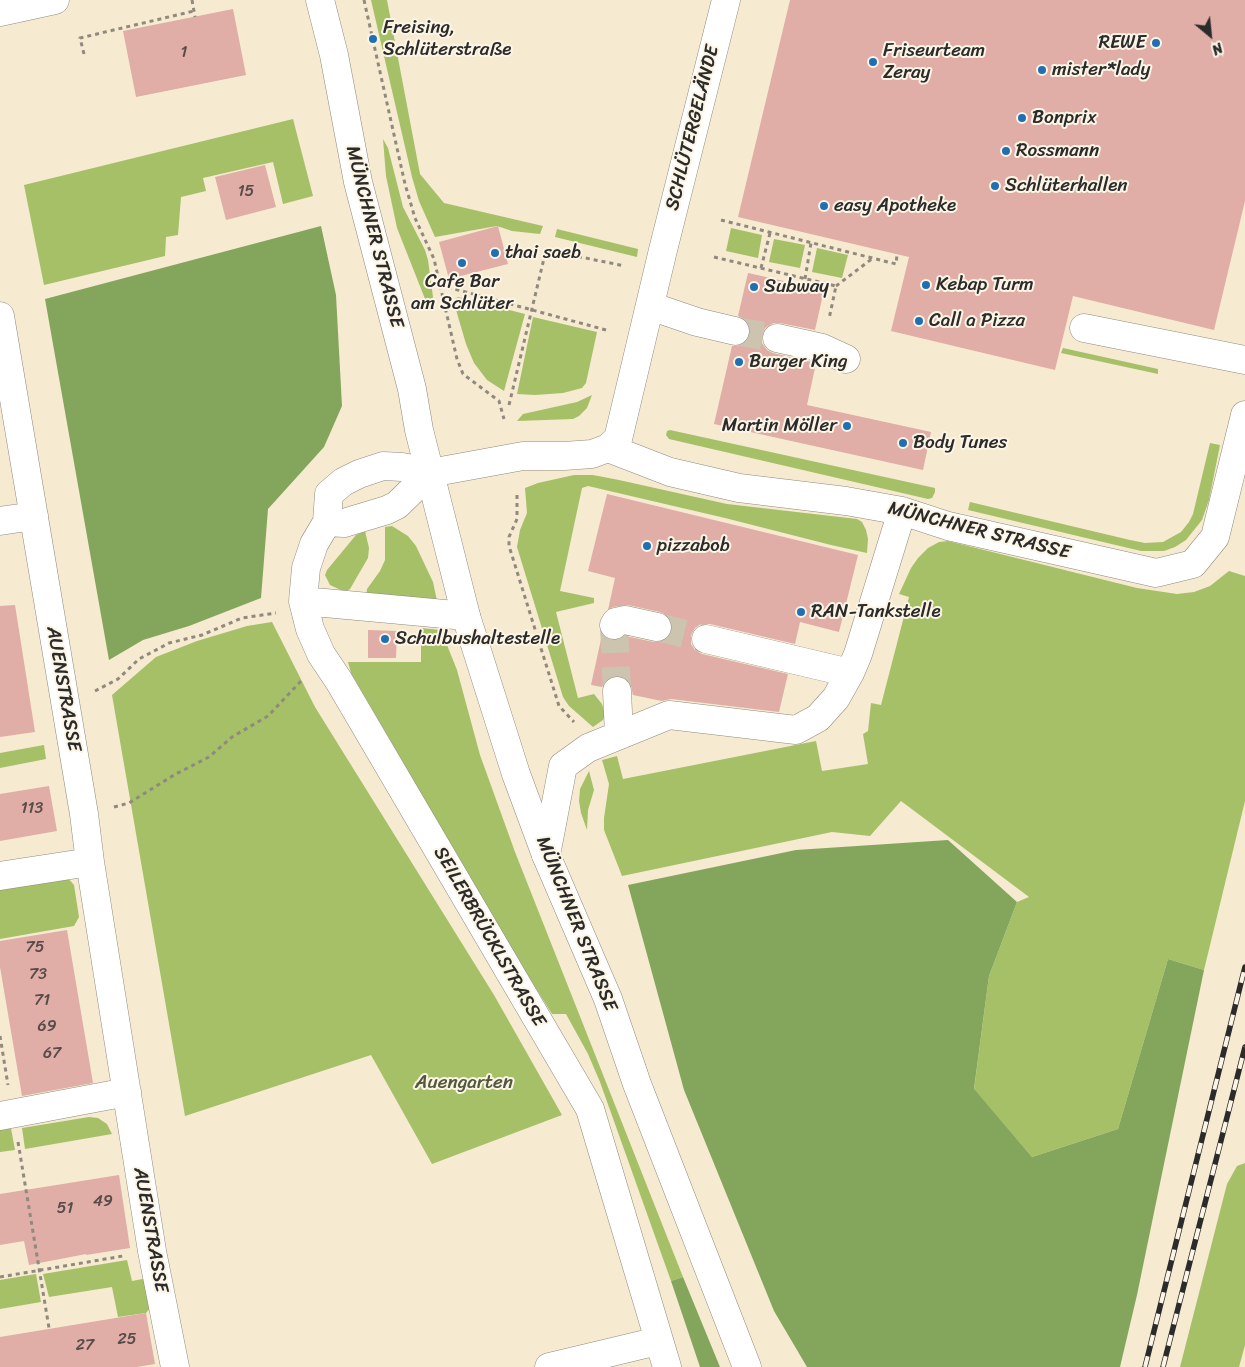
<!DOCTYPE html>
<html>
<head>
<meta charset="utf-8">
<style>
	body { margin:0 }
	#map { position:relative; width:1245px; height:1367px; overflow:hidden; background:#f6ead1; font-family:Sriracha,sans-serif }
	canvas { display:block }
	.north { position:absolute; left:1185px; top:10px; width:50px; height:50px; -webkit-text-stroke:4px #fcf5e5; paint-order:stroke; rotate:152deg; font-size:14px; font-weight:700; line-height:20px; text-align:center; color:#2b2b2b }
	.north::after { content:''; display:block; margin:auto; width:18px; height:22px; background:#2b2b2b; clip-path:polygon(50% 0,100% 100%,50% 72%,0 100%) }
</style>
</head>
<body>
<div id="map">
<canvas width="1245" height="1367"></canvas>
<div class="north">N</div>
</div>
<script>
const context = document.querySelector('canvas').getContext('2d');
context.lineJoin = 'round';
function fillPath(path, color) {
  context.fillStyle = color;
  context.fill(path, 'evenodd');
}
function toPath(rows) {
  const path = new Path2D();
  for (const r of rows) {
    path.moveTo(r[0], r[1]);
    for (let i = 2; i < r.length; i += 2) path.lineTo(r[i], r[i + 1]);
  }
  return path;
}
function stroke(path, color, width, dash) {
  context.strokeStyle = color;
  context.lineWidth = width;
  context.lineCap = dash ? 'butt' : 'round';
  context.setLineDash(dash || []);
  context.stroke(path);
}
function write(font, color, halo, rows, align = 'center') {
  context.font = font + ' Sriracha,sans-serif';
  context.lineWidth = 4;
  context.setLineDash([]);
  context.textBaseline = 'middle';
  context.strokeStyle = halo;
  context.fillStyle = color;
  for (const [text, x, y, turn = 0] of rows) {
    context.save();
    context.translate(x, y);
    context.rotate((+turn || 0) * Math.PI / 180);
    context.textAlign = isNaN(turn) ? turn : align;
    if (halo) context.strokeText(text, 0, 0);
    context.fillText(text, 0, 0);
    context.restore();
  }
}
const green = toPath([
	[371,0,387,0,420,174,444,203,543,226,540,234,512,231,497,226,435,237,419,201,412,177],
	[293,119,313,196,283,204,273,162,203,178,206,191,181,197,178,235,166,237,165,256,44,285,24,185],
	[383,139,388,148,403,207,425,250,428,260,433,297,429,309,397,228,386,176],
	[731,228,762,235,758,258,726,251],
	[557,229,638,249,637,257,555,237],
	[774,239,805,245,800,268,769,262],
	[817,248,848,255,842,278,812,272],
	[458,297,525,314,504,391,487,380,474,363,466,344,454,303,455,299],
	[533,317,597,332,586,383,582,388,563,393,535,395,517,394],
	[1063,348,1158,369,1158,374,1061,353],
	[592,395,587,408,579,416,573,419,517,421,523,414,577,402],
	[670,430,935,488,935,492,932,498,928,499,669,439,666,435,667,431],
	[1210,443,1220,445,1209,500,1202,520,1186,540,1175,547,1164,551,1141,551,968,510,970,502,1130,540,1145,543,1163,542,1181,532,1189,522,1193,514],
	[574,475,593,475,619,480,727,504,857,519,862,522,866,530,868,539,867,553,831,545,725,518,588,486,582,488,560,591,594,598,594,603,556,612,578,698,594,694,602,704,605,715,603,720,593,727,569,706,563,697,517,547,520,530,527,513,525,488,538,483],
	[392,526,408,536,416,546,433,582,437,601,366,598,367,589,380,571,385,560,385,527],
	[365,531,369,548,368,558,350,589,345,592,330,585,325,575,327,570,356,535],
	[948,541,1137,588,1177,594,1194,592,1210,586,1229,571,1245,576,1245,801,1204,970,1168,959,1118,1129,1032,1157,974,1090,989,976,1017,902,1029,897,901,801,870,836,832,832,622,876,604,830,604,818,609,784,602,760,617,756,623,779,816,741,822,771,868,764,863,734,868,731,871,703,881,705,909,597,899,594,911,568,918,558,928,548,939,542],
	[272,622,315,707,494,995,562,1115,432,1164,371,1055,185,1116,112,695,156,657,197,641,247,626],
	[421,628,441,630,457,670,480,755,515,852,683,1277,671,1281,600,1082,588,1054,566,1014,552,1014,520,963,351,673,348,662,421,662],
	[44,745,46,759,0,768,0,753],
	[589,771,594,790,588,810,587,830,581,813,579,801,580,789],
	[67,877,74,885,79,917,74,926,0,939,0,886],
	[89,1117,98,1118,107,1124,112,1134,25,1149,22,1128],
	[10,1123,15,1150,0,1152,0,1125],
	[1245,1163,1245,1345,1239,1367,1180,1367,1227,1184,1237,1166],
	[127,1260,132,1281,148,1278,153,1305,146,1313,118,1317,112,1287,49,1297,43,1274],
	[36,1274,41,1302,0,1309,0,1280]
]);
const forest = toPath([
	[321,226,336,295,342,406,324,447,268,509,261,598,189,626,143,640,109,660,45,299],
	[948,840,1017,902,989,976,974,1089,1032,1157,1118,1129,1168,959,1204,970,1137,1295,1120,1367,807,1367,774,1311,684,1090,628,885,796,850],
	[683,1277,720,1367,700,1367,671,1281]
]);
const building = toPath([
	[790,0,1245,0,1245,201,1214,330,1073,296,1055,370,891,331,909,257,738,217],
	[233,9,246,75,136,97,123,31],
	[265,165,276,207,226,220,215,177],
	[498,226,508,264,449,279,439,242],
	[748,273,824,290,815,330,780,323,773,323,765,328,762,335,762,343,767,350,773,353,816,363,807,405,931,432,923,470,714,424,732,346,739,346,746,342,750,334,750,327,746,320,738,316],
	[607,494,858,555,839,632,800,622,795,644,710,624,701,624,695,628,691,635,691,644,695,650,702,654,788,674,779,712,671,699,662,701,633,695,630,682,624,677,617,675,608,678,602,687,591,685,602,635,606,638,613,640,620,639,625,636,654,642,661,642,669,637,672,630,672,623,668,616,660,612,628,605,613,607,608,610,615,578,588,571],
	[15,605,35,732,0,737,0,606],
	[368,630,397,631,396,658,368,658],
	[49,786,57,831,0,841,0,794],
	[67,930,93,1083,22,1096,0,967,0,941],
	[119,1175,130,1248,86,1255,86,1254,29,1265,24,1241,0,1245,0,1194],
	[146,1313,155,1364,137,1367,0,1367,0,1337]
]);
const minorTunnel = toPath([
	[735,331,777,338],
	[614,625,617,691],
	[657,627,706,639]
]);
const path = toPath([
	[192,0,195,17],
	[364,0,405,184,415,218,434,259,457,359,463,374,499,401,504,419],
	[84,54,80,38,194,11],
	[721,220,896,264,897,255],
	[714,257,836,286,829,319],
	[761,268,770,233],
	[805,279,811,243],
	[440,285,606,330],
	[836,286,873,258],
	[509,405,546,250,625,266],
	[517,495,517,519,509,537,509,546,559,706,574,722],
	[95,691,118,679,139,659,169,643,202,635,242,618,276,613],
	[114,807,129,803,174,775,209,757,232,737,268,716,301,681],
	[0,1036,8,1085],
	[18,1142,49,1328],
	[0,1277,123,1256]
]);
const minor = toPath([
	[0,12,55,0],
	[650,306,697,322,735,331],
	[0,316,84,814,90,862,152,1251,175,1367],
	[1084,328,1245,360],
	[777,338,822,348,846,359],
	[608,448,670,472,739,488,846,501,902,511,948,526,1156,573,1193,564,1215,537,1245,415],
	[0,521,34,516],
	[327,522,344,523,387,510,397,505,430,473],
	[303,601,466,616],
	[614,625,616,622,625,620,657,627],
	[706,639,850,673],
	[617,691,619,735],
	[546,855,563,766,588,748,669,715,796,730,818,718,836,698,850,673,858,654,902,511],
	[0,876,90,862],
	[0,1116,127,1092],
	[549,1367,658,1341],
	[667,1367,590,1109,339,681,321,654,310,629,303,601,306,568,314,544,327,522,329,494,343,482,359,474,383,466,402,467,430,473,523,456,564,456,592,454,608,448,618,439,663,250,726,0]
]);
const major = toPath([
	[320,0,334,55,358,182,412,389,419,430,466,616,516,774,546,855,608,999,637,1084,747,1367]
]);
const rail = toPath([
	[1145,1367,1245,967],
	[1163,1367,1245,1047]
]);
const markers = [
	[373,39,5,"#1f6fb2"],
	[1156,43,5,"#1f6fb2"],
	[873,62,5,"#1f6fb2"],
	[1042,70,5,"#1f6fb2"],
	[1022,118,5,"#1f6fb2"],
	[1006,151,5,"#1f6fb2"],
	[995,186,5,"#1f6fb2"],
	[824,206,5,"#1f6fb2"],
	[495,253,5,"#1f6fb2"],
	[462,263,5,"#1f6fb2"],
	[926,285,5,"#1f6fb2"],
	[754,287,5,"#1f6fb2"],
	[919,321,5,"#1f6fb2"],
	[739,362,5,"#1f6fb2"],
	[847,426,5,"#1f6fb2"],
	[903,443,5,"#1f6fb2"],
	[647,546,5,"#1f6fb2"],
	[801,612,5,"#1f6fb2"],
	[385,639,5,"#1f6fb2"]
];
const numberNames = [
	["1",184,53],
	["15",246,192],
	["113",32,809],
	["75",35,948],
	["73",38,975],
	["71",42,1001],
	["69",47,1027],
	["67",52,1054],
	["49",103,1202],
	["51",65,1209],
	["25",127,1340],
	["27",85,1346]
];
const poiNames = [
	["Freising,",383,28],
	["Schlüterstraße",383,50],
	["REWE",1146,43,"right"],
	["Friseurteam",883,51],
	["Zeray",883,73],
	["mister*lady",1052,70],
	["Bonprix",1032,118],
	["Rossmann",1016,151],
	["Schlüterhallen",1005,186],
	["easy Apotheke",834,206],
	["thai saeb",505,253],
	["Cafe Bar",462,282,"center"],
	["am Schlüter",462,304,"center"],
	["Kebap Turm",936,285],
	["Subway",764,287],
	["Call a Pizza",929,321],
	["Burger King",749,362],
	["Martin Möller",837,426,"right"],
	["Body Tunes",913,443],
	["pizzabob",657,546],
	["RAN-Tankstelle",811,612],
	["Schulbushaltestelle",395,639]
];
const streetNames = [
	["SCHLÜTERGELÄNDE",693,128,-76],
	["MÜNCHNER STRASSE",374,237,76],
	["MÜNCHNER STRASSE",979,531,14],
	["AUENSTRASSE",63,689,80],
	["MÜNCHNER STRASSE",576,924,68],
	["SEILERBRÜCKLSTRASSE",489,937,60],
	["AUENSTRASSE",150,1230,80]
];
const parkNames = [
	["Auengarten",464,1083]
];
fillPath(green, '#a6c067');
fillPath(forest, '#84a65c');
fillPath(building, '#e0ada7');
stroke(minorTunnel, '#cdc4b0', 28, [28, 14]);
stroke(minor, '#908a7e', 29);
stroke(major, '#908a7e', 29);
stroke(path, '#908a7e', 3, [4, 4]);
stroke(minor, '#fff', 28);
stroke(major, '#fff', 28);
stroke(rail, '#2b2b2b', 5.5);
stroke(rail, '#fcf5e5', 4, [11]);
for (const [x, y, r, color] of markers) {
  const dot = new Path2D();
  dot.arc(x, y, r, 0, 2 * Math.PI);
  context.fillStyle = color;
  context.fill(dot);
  stroke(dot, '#fcf5e5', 2);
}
write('16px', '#584c4a', null, numberNames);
write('19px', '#2b2b2b', '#fcf5e5', poiNames, 'left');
write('19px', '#2b2b2b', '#fcf5e5', streetNames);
write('19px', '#50583d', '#fcf5e5', parkNames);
</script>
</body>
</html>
